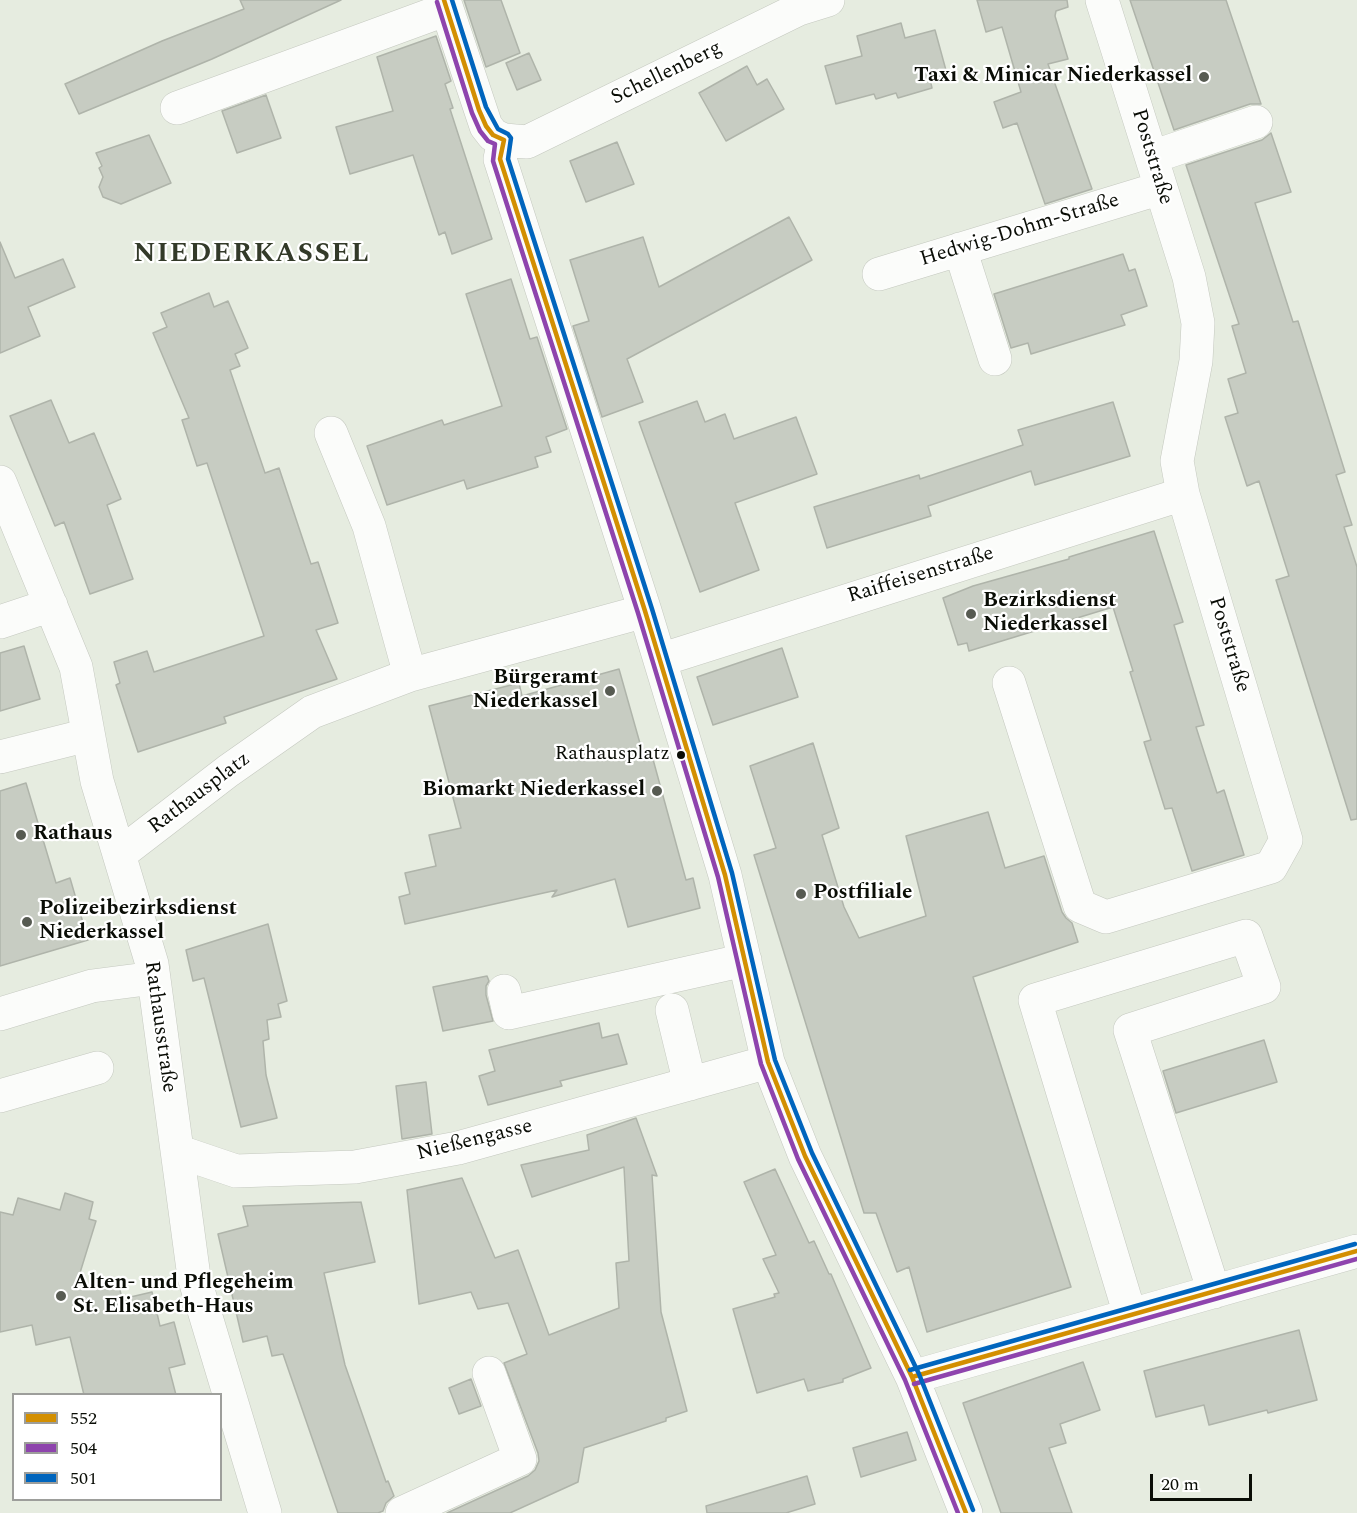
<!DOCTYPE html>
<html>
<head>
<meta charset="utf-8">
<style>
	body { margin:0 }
	#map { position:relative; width:1357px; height:1513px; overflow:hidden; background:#e6ece0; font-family:Spectral,serif }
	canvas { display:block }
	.legend { position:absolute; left:12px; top:1393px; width:210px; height:108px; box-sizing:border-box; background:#fff; border:2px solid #9d9e9b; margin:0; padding:8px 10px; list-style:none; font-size:18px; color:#0a0d06 }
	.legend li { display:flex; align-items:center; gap:12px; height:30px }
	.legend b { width:30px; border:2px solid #9d9e9b }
	.scale { position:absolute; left:1150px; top:1474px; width:102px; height:27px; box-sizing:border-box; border:3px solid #0a0d06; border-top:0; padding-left:8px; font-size:18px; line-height:21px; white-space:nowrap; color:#0a0d06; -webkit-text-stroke:4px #fff; paint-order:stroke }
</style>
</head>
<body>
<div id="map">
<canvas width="1357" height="1513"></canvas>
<ul class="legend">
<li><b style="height:8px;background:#d38f01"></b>552</li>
<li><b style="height:8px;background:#8e44ad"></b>504</li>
<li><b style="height:8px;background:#0065bd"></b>501</li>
</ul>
<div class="scale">20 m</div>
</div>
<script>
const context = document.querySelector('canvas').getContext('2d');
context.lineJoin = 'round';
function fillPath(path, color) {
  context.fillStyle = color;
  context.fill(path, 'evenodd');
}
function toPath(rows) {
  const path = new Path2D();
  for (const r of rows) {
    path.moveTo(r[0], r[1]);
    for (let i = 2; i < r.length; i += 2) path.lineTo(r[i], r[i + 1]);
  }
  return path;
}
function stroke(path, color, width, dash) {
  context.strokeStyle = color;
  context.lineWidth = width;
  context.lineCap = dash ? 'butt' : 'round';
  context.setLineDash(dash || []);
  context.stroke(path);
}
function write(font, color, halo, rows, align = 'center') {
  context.font = font + ' Spectral,serif';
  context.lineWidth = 4.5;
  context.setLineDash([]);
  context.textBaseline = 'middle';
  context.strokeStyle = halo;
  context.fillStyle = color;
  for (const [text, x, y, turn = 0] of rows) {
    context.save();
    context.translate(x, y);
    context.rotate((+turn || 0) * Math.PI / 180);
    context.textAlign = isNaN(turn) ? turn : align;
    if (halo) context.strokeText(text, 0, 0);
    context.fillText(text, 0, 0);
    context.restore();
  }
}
const building = toPath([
	[240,0,341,0,212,59,79,114,65,84,162,41,244,9,240,0],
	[464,0,501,0,520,53,486,67,464,0],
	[977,0,1067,0,1068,7,1056,11,1055,16,1068,59,1048,64,1092,189,1045,204,1017,123,1003,128,994,102,1021,92,1002,27,986,32,977,0],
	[1130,0,1226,0,1261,104,1250,104,1174,130,1130,0],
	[901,23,905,38,935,30,947,74,930,79,932,88,898,98,896,93,876,99,874,94,836,104,825,66,862,56,857,36,901,23],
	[436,36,451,81,445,84,453,108,450,109,492,239,452,254,445,232,439,235,413,155,350,174,336,127,393,111,377,57,436,36],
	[529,53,541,80,517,90,506,63,529,53],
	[747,66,757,85,767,79,784,109,726,141,699,93,747,66],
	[266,95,281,138,237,153,222,111,266,95],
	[1271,133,1291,192,1255,203,1293,322,1298,321,1345,472,1336,475,1352,525,1344,527,1357,567,1357,819,1351,820,1276,580,1289,576,1259,481,1247,486,1225,417,1238,413,1228,379,1246,373,1232,326,1239,324,1186,165,1262,140,1271,133],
	[149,135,171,183,121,204,103,197,99,187,103,177,99,168,102,166,96,153,149,135],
	[617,142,634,184,586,202,570,161,617,142],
	[789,217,812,260,627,359,643,402,602,417,573,326,589,321,570,260,643,237,659,287,789,217],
	[0,242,15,278,63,259,75,287,28,307,40,336,0,353,0,242],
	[1123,254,1129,271,1135,269,1147,306,1121,315,1125,325,1031,354,1028,343,1011,348,994,294,1123,254],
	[511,279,530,339,537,337,567,429,546,437,551,452,535,457,538,467,467,489,464,480,387,505,367,446,442,420,444,425,502,406,466,294,511,279],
	[209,293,214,307,228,301,248,348,235,354,240,366,230,370,265,473,279,468,311,564,318,562,338,623,316,630,337,679,224,717,226,723,138,752,116,685,120,683,114,662,147,651,154,672,264,636,207,463,197,466,182,420,189,418,153,333,167,327,161,313,209,293],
	[51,400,69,443,94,433,121,499,107,505,133,579,90,594,64,522,55,526,10,416,51,400],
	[697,401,705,422,725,414,734,439,796,417,817,474,735,503,759,570,700,592,639,422,697,401],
	[1113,402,1130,456,1035,485,1031,471,928,506,931,516,827,548,814,507,919,475,920,479,1023,445,1018,430,1113,402],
	[1154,531,1183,622,1174,625,1204,725,1196,727,1217,793,1224,790,1244,855,1192,871,1172,808,1165,809,1144,742,1151,740,1130,672,1133,671,1113,607,969,651,967,643,958,645,943,598,973,586,1069,559,1069,557,1154,531],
	[24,646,40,699,0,711,0,653,24,646],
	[782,648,798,697,713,725,697,677,782,648],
	[619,669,643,754,651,752,686,880,693,878,700,908,628,927,615,879,552,897,557,890,405,924,399,897,410,894,405,873,436,866,429,835,461,828,429,706,519,683,522,696,619,669],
	[813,743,839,828,822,835,844,907,859,938,926,916,906,836,988,812,1005,868,1044,856,1062,912,1066,918,1072,923,1078,942,973,977,1071,1287,927,1332,909,1267,897,1272,876,1213,864,1213,754,855,776,848,750,766,813,743],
	[26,783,56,883,70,878,88,940,0,966,0,791,26,783],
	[268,924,287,1001,278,1004,281,1017,267,1020,269,1039,263,1041,266,1075,277,1118,241,1127,204,978,193,981,186,950,268,924],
	[487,976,489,981,486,986,486,995,493,1021,443,1031,433,987,487,976],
	[599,1023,602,1038,618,1034,627,1064,560,1081,562,1086,488,1105,479,1076,495,1071,489,1050,599,1023],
	[1264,1040,1277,1082,1176,1113,1163,1071,1264,1040],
	[426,1082,432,1134,402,1139,396,1086,426,1082],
	[636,1118,657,1176,652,1175,661,1312,687,1411,666,1418,666,1421,584,1448,578,1482,510,1513,447,1513,528,1476,535,1470,539,1461,538,1453,504,1363,527,1354,508,1303,478,1309,471,1292,419,1304,407,1190,462,1178,495,1258,518,1250,549,1335,619,1308,616,1263,629,1261,624,1167,532,1197,521,1165,589,1150,587,1135,636,1118],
	[775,1169,809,1243,814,1241,829,1274,831,1274,871,1368,843,1379,843,1382,808,1391,804,1379,757,1393,733,1309,775,1297,774,1294,779,1293,763,1259,776,1255,744,1182,775,1169],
	[65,1193,93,1202,89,1219,96,1221,75,1289,118,1281,122,1299,152,1292,160,1326,174,1322,185,1364,169,1368,176,1395,84,1395,70,1337,36,1345,32,1325,0,1332,0,1212,13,1215,18,1198,60,1210,65,1193],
	[361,1202,375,1262,324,1273,345,1365,386,1482,388,1481,394,1496,386,1503,383,1511,378,1513,338,1513,283,1354,272,1356,267,1336,243,1342,218,1234,248,1226,243,1206,361,1202],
	[1299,1330,1317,1400,1268,1413,1267,1410,1209,1425,1204,1405,1156,1417,1144,1371,1299,1330],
	[1083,1362,1100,1410,1060,1424,1066,1443,1049,1448,1072,1513,1001,1513,963,1403,1083,1362],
	[471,1379,481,1406,459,1414,449,1388,471,1379],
	[907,1432,916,1460,861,1477,853,1448,907,1432],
	[807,1476,815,1504,786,1513,707,1513,706,1506,807,1476]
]);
const minor = toPath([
	[444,0,486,126,493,135,504,140,527,142,799,9,828,0],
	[177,108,447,9],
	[504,140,500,159,645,611,725,875,768,1062,805,1156,912,1377,966,1513],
	[1152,157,1256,122],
	[960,249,995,359],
	[879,274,1161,188],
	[331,433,369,526,410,675],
	[0,482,76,667,97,781,152,964,194,1277,265,1513],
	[0,622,51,605],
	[660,660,1183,494],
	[1009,683,1080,906,1106,917,1271,867,1286,840,1183,494,1177,461,1196,361,1198,323,1189,277,1102,0],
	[0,757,88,735],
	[120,854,228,771,312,712,410,675,645,611],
	[504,991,509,1013,745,960],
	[672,1010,690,1084],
	[0,1014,92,986,154,978],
	[0,1096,97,1068],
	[177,1151,236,1171,355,1167,458,1148,768,1062],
	[1130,1315,1035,1000,1246,936,1264,987,1130,1030,1214,1292],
	[912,1377,1357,1251],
	[402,1513,520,1459,489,1373]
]);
const bus1 = toPath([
	[444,0,479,110,486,126,493,135,504,140,500,159,645,611,725,875,768,1062,805,1156,912,1377,966,1513],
	[912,1377,1357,1251]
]);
const bus2 = toPath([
	[437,2,472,113,480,131,488,141,495,144,493,161,638,613,718,877,761,1064,798,1159,905,1380,958,1513],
	[914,1384,1357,1259]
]);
const bus3 = toPath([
	[452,0,486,107,498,129,508,134,511,138,508,159,652,609,732,873,775,1060,812,1153,919,1374,973,1510],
	[910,1370,1355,1244]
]);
const markers = [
	[1204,77,6,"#575b52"],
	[971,614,6,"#575b52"],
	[610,691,6,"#575b52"],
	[681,755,5,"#0a0d06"],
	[657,791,6,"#575b52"],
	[21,835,6,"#575b52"],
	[801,894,6,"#575b52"],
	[27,922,6,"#575b52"],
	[61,1296,6,"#575b52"]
];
const busNames = [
	["Rathausplatz",670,755]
];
const streetNames = [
	["Schellenberg",667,74,-26],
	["Poststraße",1151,157,73],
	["Hedwig-Dohm-Straße",1020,231,-17],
	["Raiffeisenstraße",921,576,-17],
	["Poststraße",1228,645,73],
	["Rathausplatz",200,794,-37],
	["Rathausstraße",159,1027,82],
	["Nießengasse",475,1141,-14]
];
const poiNames = [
	["Taxi & Minicar Niederkassel",1192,77,"right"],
	["Bezirksdienst",983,602],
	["Niederkassel",983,626],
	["Bürgeramt",598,679,"right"],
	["Niederkassel",598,703,"right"],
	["Biomarkt Niederkassel",645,791,"right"],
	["Rathaus",33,835],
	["Postfiliale",813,894],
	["Polizeibezirksdienst",39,910],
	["Niederkassel",39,934],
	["Alten- und Pflegeheim",73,1284],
	["St. Elisabeth-Haus",73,1308]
];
const districtNames = [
	["NIEDERKASSEL",252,256]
];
fillPath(building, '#c7ccc2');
stroke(building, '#afb4aa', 1.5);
stroke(minor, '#c4c8bf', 34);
stroke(minor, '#fbfcfa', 33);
stroke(bus1, '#d38f01', 4.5);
stroke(bus2, '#8e44ad', 4.5);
stroke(bus3, '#0065bd', 4.5);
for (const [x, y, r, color] of markers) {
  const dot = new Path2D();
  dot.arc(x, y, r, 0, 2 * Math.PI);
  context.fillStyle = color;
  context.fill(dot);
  stroke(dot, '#fff', 2);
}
write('20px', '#0a0d06', '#fff', busNames, 'right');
write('21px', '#0a0d06', '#fff', streetNames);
write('bold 21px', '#0a0d06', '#fff', poiNames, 'left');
context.letterSpacing = '1.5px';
write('bold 27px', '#333a29', '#fff', districtNames);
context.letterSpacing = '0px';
</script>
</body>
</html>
